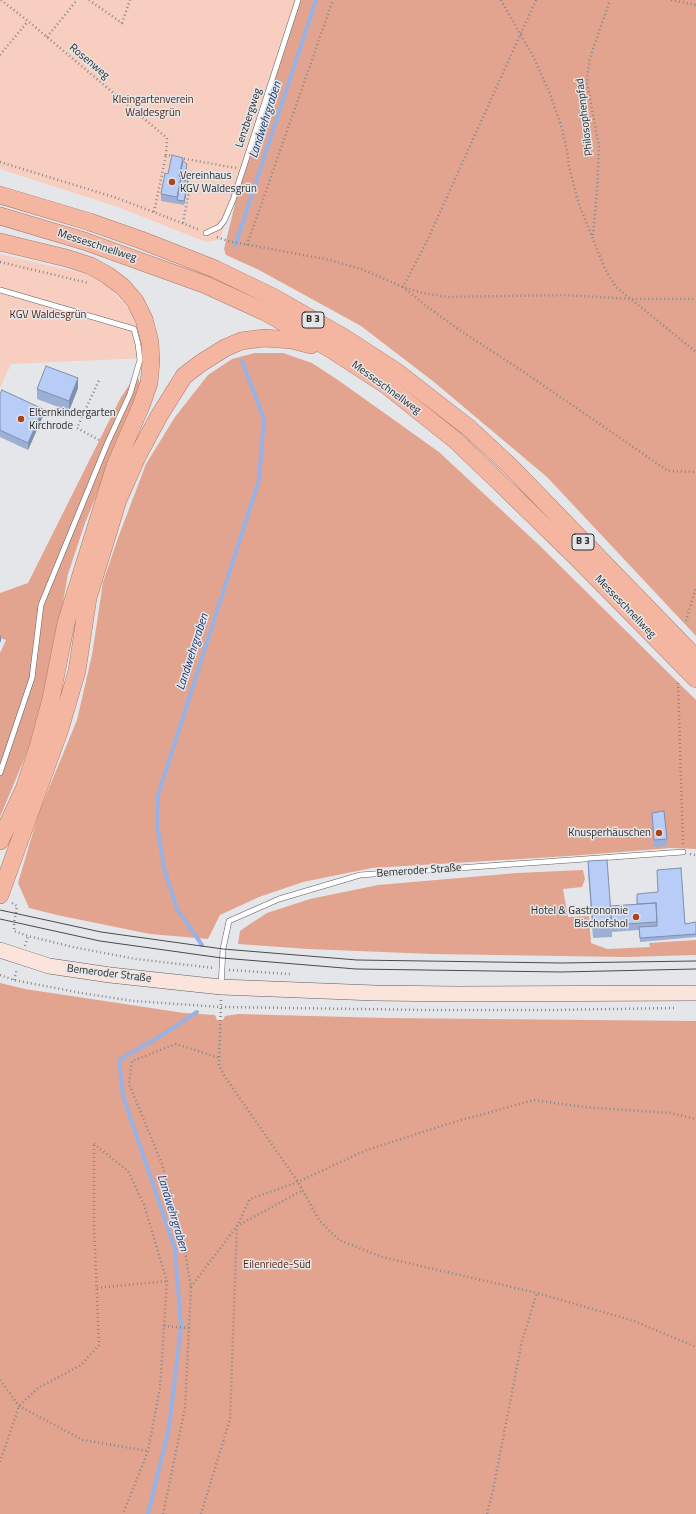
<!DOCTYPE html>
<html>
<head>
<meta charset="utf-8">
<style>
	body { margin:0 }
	canvas { display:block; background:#e5e6e9 }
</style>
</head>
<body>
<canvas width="696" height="1514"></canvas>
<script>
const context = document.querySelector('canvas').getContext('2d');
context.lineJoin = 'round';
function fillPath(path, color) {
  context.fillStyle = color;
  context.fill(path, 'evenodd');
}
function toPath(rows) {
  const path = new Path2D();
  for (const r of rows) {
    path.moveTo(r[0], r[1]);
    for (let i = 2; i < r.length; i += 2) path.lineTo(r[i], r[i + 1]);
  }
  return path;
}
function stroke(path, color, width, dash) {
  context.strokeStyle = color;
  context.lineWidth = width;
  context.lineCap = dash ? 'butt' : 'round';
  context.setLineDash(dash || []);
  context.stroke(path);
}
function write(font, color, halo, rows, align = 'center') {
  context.font = font + ' "Titillium Web",sans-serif';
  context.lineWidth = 3;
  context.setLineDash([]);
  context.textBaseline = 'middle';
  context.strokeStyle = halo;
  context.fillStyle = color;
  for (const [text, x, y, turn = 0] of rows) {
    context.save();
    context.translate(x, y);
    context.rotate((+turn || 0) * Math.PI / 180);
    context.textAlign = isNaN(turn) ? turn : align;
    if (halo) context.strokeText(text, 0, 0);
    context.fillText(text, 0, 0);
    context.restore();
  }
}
const green = toPath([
	[0,0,301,0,244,179,236,200,219,240,206,242,118,207,0,169],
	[0,254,89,275,110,288,129,309,138,325,145,358,11,364,0,388]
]);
const forest = toPath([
	[301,0,696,0,696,636,547,477,434,382,361,326,259,270,226,255,224,249,236,200],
	[255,353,283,353,312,363,338,380,439,452,539,545,696,700,696,849,671,848,569,856,372,868,303,882,259,897,220,915,208,939,150,934,57,915,29,908,18,883,39,812,77,720,92,655,103,582,118,538,146,464,175,417,208,375,232,359],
	[136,375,139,380,140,386,136,399,85,523,68,574,53,660,33,738,0,817,0,653,6,640,0,638,0,593,28,583,121,397],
	[583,870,585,879,582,887,563,889,568,917,589,916,591,943,607,949,650,947,649,943,696,940,696,955,625,957,432,954,308,949,238,944,240,931,250,924,267,913,310,899,378,885,517,873],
	[0,983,25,989,184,1013,215,1015,217,1020,223,1020,225,1016,238,1014,385,1018,696,1021,696,1514,0,1514]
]);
const stream = toPath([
	[235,246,316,0],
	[202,945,177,909,164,868,157,825,158,795,259,480,264,419,242,361],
	[148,1514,169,1428,181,1326,175,1249,123,1096,119,1060,164,1034,197,1012]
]);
const path = toPath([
	[1,0,28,21,167,138,166,155,173,156],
	[89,0,122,23,130,0],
	[501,0,533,56,550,94,561,125,567,150,569,166,578,202,605,269,616,287,696,352],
	[536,0,427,241,403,287,425,305,458,329,524,372,668,471,696,472],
	[671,0,696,5],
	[47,37,77,0],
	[0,55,28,21],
	[180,158,236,168],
	[0,162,117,198,200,230],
	[154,212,166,155],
	[183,223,190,186],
	[593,235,597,191,599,146,587,83,588,70,590,58,610,0],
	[217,237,228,241,330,260,361,269,403,287,423,293,448,297,563,295,632,299,696,299],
	[247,245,333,0],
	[0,262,89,283],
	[99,440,77,428,100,378],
	[686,621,696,587],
	[678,683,683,845],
	[690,854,696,855],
	[12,903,17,906,14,923,14,931,28,936,73,947,136,959,214,968],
	[25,946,28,936],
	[229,970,290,974],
	[0,975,14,980,81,993,134,1001,221,1007,426,1010,554,1010,676,1008],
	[14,980,17,969],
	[221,1000,219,1065,223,1074,298,1182,319,1220,339,1240,382,1257,537,1293],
	[94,1144,128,1171,144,1205,167,1281,160,1388,148,1451,123,1514],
	[191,1287,237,1226,303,1190],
	[97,1288,167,1281],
	[164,1326,189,1328],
	[0,1380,19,1406,83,1440,148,1451],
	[0,1462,19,1406,38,1388,81,1365,99,1345,94,1226,94,1144],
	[163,1514,185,1408,191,1288,183,1238,162,1164,129,1084,132,1061,176,1044,220,1058],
	[201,1514,230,1419,237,1226,250,1199,298,1182,364,1151,444,1125,534,1100,584,1107,670,1113,696,1119],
	[487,1514,493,1490,522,1341,537,1293,634,1321,696,1347]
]);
const service = toPath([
	[206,233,219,227,224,221,233,200,298,0],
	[0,290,134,329,138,344,140,360,130,394,107,444,41,605,32,678,0,773],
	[221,986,223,949,229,921,279,899,360,875,683,852]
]);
const secondary = toPath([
	[0,950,49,966,110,975,221,987,375,993,457,994,696,993]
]);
const trunk = toPath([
	[0,195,90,222,141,240,215,269,273,297,343,337,397,372,469,428,511,467,696,658],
	[0,216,84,241,206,285,265,312,332,350,386,385,455,440,497,480,578,559,696,679],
	[0,242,66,258,91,266,107,275,123,287,135,301,144,319,150,342,151,362,149,383,141,406,115,466,66,623,51,699,38,747,24,789,0,841],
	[0,895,60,729,77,671,88,598,118,500,137,457,159,416,184,376,201,363,225,348,241,341,264,338,292,340,311,345]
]);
const tram = toPath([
	[0,910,101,932,223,949,357,960,561,963,696,961],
	[0,919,100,941,222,958,356,969,561,972,696,969]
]);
const wall = toPath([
	[183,161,187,168,185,181,188,185,184,205,161,201,161,194,168,174],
	[78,388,69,411,37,399,37,389],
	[0,394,43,416,28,450,0,437],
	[652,813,667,839,667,846,654,847],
	[588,861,610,906,685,924,696,922,696,937,640,942,639,930,612,932,612,937,593,938,588,872]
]);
const shadedWall = toPath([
	[188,181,188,185,184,205,184,201],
	[78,378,78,388,69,411,69,401],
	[43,409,43,416,28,450,28,443],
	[1,634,1,641,0,643,0,637]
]);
const building = toPath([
	[172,155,183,158,179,176,181,177,177,197,161,194,165,173,168,174,172,155],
	[183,161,187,164,184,181,188,181,184,201,177,200,181,180,181,177,180,176,183,161],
	[46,366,78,378,69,401,37,389,46,366],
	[2,390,43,409,28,443,0,430,0,394,2,390],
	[664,811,667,839,654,840,652,813,664,811],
	[607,860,612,927,593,928,588,861,607,860],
	[681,868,685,924,696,922,696,934,640,938,639,927,657,926,656,903,637,904,637,894,658,892,657,870,681,868],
	[656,903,657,922,612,925,610,906,656,903]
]);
const markers = [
	[172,182,4,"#ac451c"],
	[21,419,4,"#ac451c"],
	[659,833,4,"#ac451c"],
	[636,917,4,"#ac451c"]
];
const shields = [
	[313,320,22],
	[583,542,22]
];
const shieldNames = [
	["B 3",313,320],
	["B 3",583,542]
];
const streetNames = [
	["Rosenweg",89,62,40],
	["Philosophenpfad",585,117,-97],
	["Lenzbergweg",249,118,-72],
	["Messeschnellweg",97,246,18],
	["Messeschnellweg",386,388,36],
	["Messeschnellweg",625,607,46],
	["Bemeroder Straße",419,871,-4],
	["Bemeroder Straße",109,974,7]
];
const parkNames = [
	["Kleingartenverein",153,100],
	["Waldesgrün",153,113],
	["KGV Waldesgrün",48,315],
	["Eilenriede-Süd",277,1265]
];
const poiNames = [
	["Vereinhaus",180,176],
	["KGV Waldesgrün",180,189],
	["Elternkindergarten",29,413],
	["Kirchrode",29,426],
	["Knusperhäuschen",651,833,"right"],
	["Hotel & Gastronomie",628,911,"right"],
	["Bischofshol",628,924,"right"]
];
const waterNames = [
	["Landwehrgraben",266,120,-72],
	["Landwehrgraben",193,652,-72],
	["Landwehrgraben",172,1213,73]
];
fillPath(green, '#f7cebf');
fillPath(forest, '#e2a48e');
stroke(stream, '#98b2e6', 4);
stroke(service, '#5d5e61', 6);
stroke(secondary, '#5d5e61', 16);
stroke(trunk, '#ac7a69', 18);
stroke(path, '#868789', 2.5, [1, 3]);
stroke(service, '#fff', 5);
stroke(secondary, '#fbe4dc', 15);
stroke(trunk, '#f4b6a0', 17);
stroke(tram, '#4a4a4b', 1);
fillPath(wall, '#9dafd4');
fillPath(shadedWall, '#808fad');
fillPath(building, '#b7ccf7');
stroke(building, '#808fad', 1);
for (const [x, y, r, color] of markers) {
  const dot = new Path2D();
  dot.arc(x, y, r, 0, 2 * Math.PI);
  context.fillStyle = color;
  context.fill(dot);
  stroke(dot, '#e5e6e9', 1.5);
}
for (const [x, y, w] of shields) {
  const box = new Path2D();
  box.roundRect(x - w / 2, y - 8, w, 16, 3);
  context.fillStyle = '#e5e6e9';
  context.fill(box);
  stroke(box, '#2c2c2d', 1);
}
write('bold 10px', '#2c2c2d', null, shieldNames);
write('11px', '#2c2c2d', '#e5e6e9', streetNames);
write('11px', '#551e07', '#e5e6e9', parkNames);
write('11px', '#2c2c2d', '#e5e6e9', poiNames, 'left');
write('italic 12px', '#1b3573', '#e5e6e9', waterNames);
</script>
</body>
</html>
